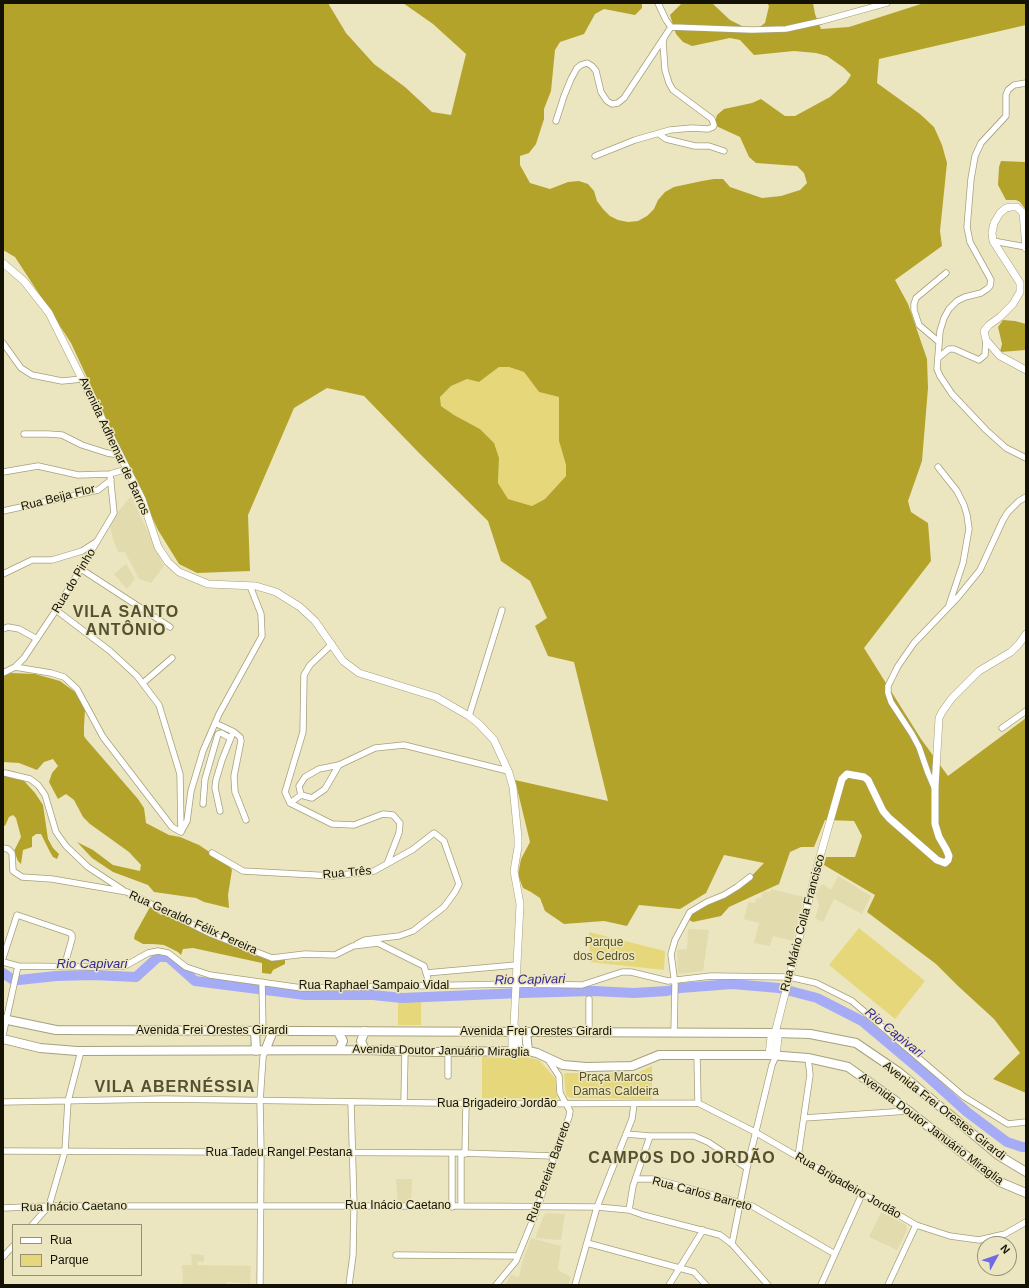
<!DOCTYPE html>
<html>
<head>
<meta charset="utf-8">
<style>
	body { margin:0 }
	#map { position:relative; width:1029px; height:1288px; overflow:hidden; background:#ebe6c0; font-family:Helvetica,sans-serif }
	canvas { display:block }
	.frame { position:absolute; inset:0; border:4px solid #141205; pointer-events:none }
	.legend { position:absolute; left:12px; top:1224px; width:130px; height:52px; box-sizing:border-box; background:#ebe6c0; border:1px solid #959175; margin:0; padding:5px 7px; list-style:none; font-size:12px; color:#141205 }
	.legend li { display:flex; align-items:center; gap:8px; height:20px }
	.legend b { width:20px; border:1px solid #959175 }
	.north { position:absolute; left:977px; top:1236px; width:40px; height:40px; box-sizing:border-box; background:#ebe6c0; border:1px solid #959175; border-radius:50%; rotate:50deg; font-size:11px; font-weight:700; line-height:16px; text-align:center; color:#141205 }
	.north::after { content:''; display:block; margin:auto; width:14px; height:18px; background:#6e6be5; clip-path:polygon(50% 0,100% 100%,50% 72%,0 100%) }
</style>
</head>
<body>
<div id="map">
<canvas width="1029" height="1288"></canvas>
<div class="frame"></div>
<ul class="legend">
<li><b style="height:5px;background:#fff"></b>Rua</li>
<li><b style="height:11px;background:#e6d87a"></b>Parque</li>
</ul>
<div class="north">N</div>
</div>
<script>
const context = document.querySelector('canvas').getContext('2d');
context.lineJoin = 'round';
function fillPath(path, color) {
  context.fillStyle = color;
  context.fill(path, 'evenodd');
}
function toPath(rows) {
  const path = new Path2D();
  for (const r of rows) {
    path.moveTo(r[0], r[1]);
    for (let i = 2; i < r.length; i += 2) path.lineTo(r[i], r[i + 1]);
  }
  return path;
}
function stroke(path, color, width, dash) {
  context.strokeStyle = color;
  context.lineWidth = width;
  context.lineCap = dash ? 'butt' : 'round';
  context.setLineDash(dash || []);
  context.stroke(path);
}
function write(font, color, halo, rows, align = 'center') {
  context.font = font + ' Helvetica,sans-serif';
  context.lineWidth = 3;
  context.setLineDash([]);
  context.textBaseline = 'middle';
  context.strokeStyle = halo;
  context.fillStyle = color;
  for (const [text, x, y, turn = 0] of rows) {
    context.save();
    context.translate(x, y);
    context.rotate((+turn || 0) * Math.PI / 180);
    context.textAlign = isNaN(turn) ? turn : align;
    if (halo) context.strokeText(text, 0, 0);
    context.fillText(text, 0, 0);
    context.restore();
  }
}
const built = toPath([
	[131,496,164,566,151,583,139,579,125,552,118,552,113,539,110,527,118,512],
	[126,564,135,579,127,589,114,574],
	[838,876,871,896,862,914,834,899,823,922,815,918,819,906,816,894,822,884,831,890],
	[771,889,804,897,793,941,773,936,770,946,754,943,759,923,744,919,748,902,755,903,756,898,761,898,763,891,770,892],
	[688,929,709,930,703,971,678,974,677,950,687,949],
	[396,1179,412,1179,411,1202,398,1202],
	[881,1212,906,1225,907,1230,897,1250,869,1237],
	[547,1213,565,1214,561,1240,535,1238,544,1215],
	[531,1238,561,1246,558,1270,571,1277,568,1285,505,1285,511,1275,519,1277,522,1263],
	[191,1254,204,1255,204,1262,197,1261,198,1265,251,1266,250,1284,227,1282,226,1285,219,1285,217,1284,216,1285,183,1285,182,1265,192,1265]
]);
const green = toPath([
	[499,367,509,367,524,372,539,392,559,397,559,441,566,465,566,476,545,499,532,506,508,499,498,483,499,458,480,429,454,415,441,406,440,397,451,386,467,379,479,382],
	[859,928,925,981,895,1019,829,965],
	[589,932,665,951,664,970,590,962],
	[398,1001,421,1001,421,1025,398,1025],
	[482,1057,503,1058,527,1057,539,1060,555,1078,557,1099,482,1098],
	[652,1066,652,1099,570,1098,566,1095,564,1074,566,1073,637,1073]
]);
const forest = toPath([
	[3,3,328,3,346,33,374,64,405,87,432,112,451,115,466,54,433,24,403,3,642,3,642,8,635,15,604,9,595,14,584,34,560,42,555,50,551,91,544,109,544,119,536,144,529,153,520,156,520,165,530,183,550,189,568,182,579,181,588,184,594,191,597,201,603,209,610,216,618,220,628,222,638,221,647,216,654,209,658,200,665,192,674,187,702,181,714,179,723,179,730,187,762,198,781,196,800,190,807,183,804,173,797,166,756,163,749,157,740,137,714,125,717,115,724,109,752,103,761,99,785,116,795,116,830,97,846,83,851,75,844,68,827,56,816,53,794,51,754,55,740,40,730,38,692,46,683,42,676,34,670,15,682,3,712,3,730,20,748,29,757,29,765,23,769,6,767,3,813,3,815,14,821,29,849,27,924,3,1026,3,1026,25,879,59,877,83,920,114,934,127,942,145,947,163,940,231,942,246,895,280,908,304,927,359,928,388,922,461,908,501,911,512,928,523,931,561,864,648,921,739,948,776,1026,718,1026,1093,993,1079,1020,1053,994,1019,958,986,936,964,867,912,875,895,824,865,826,857,855,857,862,836,854,821,825,820,814,847,801,847,790,852,779,884,729,907,721,916,693,922,689,920,692,913,742,886,764,863,724,855,706,893,680,909,639,905,627,926,604,921,564,924,545,911,540,898,531,892,523,888,518,875,521,859,530,842,515,780,608,801,574,662,548,656,535,626,547,618,530,581,501,561,488,521,420,454,364,396,327,388,294,408,248,515,250,571,197,573,179,564,158,530,71,343,15,257,3,250],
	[499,367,509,367,524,372,539,392,559,397,559,441,566,465,566,476,545,499,532,506,508,499,498,483,499,458,494,443,480,429,454,415,441,406,440,397,451,386,467,379,479,382],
	[1001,161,1025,162,1026,210,1020,202,1016,200,1006,200,998,185,999,167],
	[1003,320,1015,321,1026,324,1026,350,1000,352,1002,344,998,327],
	[11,673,35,674,60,681,75,692,81,700,85,710,84,726,84,736,86,739,138,799,144,808,146,823,169,835,180,837,199,845,229,865,232,870,228,895,229,908,204,902,196,898,154,892,148,885,113,872,92,858,77,842,93,850,113,865,140,871,141,865,129,852,90,824,83,817,74,800,66,794,58,799,49,782,52,773,58,766,53,759,44,762,37,770,19,763,3,762,3,676],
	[7,770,16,772,35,793,43,805,48,839,53,848,59,854,57,859,53,857,50,852,41,834,36,834,32,837,32,847,23,850,21,864,18,861,14,851,21,837,16,818,13,815,9,817,5,826,3,825,3,773],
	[150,907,161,915,165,912,259,956,278,961,285,957,285,964,273,970,271,974,262,973,262,963,193,948,183,949,181,955,178,952,164,945,153,944,143,944,134,939,135,934]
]);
const river = toPath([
	[3,973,12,979,19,980,56,976,92,975,136,977,158,957,168,957,195,981,305,995,373,995,402,998,521,993,594,991,634,993,667,991,680,988,732,984,779,988,817,998,862,1021,925,1074,967,1112,1007,1142,1022,1147,1026,1147]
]);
const minor = toPath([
	[671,27,752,30,786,29,822,21,887,3],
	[1026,83,1014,85,1008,90,1006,95,1006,116,981,143,975,156,971,179,967,227,970,242,991,280,990,286,987,289,981,293,965,297,957,301,949,309,944,318,940,331,937,369,940,376,952,394,986,430,1006,448,1026,458],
	[556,121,564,96,571,79,577,68,581,65,587,63,592,66,596,71,601,92,607,101,612,104,618,103,624,98,671,27,666,20,658,3],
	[659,134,666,139,695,146,709,146,724,151],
	[595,156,635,140,670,130,692,128,708,129,713,127,714,125,712,119,673,90,669,83,665,70,663,43,664,38],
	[993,241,1026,247],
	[939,342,919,325,914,310,914,304,916,298,946,273],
	[3,343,21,368,32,375,62,381,82,379],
	[938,358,949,349,954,349,979,360,985,355,986,340],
	[24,434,48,434,62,435,82,445,107,453,119,455],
	[938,467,957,491,964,505,967,515,969,529,963,563,949,605],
	[3,472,38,466,78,475,110,474,127,469],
	[3,511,98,490,111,480],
	[81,569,170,627],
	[3,574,32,560,52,560,82,551,96,542],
	[56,610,110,651,137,676,159,705,180,774,181,832],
	[3,629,8,627,19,629,37,639],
	[332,644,310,665,304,675,303,732,285,792,290,803,332,824,354,825,383,814,393,815,400,823,399,833,387,864],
	[15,667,51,673,64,677,77,689,103,737,172,827,181,832],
	[3,673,15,667,24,658,56,610,114,513,110,474],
	[143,683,172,658],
	[469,716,502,610],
	[215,723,234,732,240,737,241,741,234,776,235,792,246,820],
	[1002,728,1026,711],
	[5,773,30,779,38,785,45,795,56,832,66,846,88,867,123,890],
	[934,787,928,773,919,747,912,734,891,702,888,693,888,686,898,666,914,643,958,597,980,570,1003,520,1008,512,1019,501,1026,497],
	[301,795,299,786,305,777,319,769,339,765,375,748,404,745,508,771],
	[290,803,301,795,312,798,325,789,339,765],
	[203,804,205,779,218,734,221,733,230,738],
	[220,811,215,788,216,780,222,760,232,735],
	[181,832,187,821,191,791,203,751,219,714,262,636,261,614,250,586],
	[3,848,8,849,12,853,13,871,22,877,52,879,127,892,211,934,272,958,305,954,335,955,353,946,378,943,424,966,430,986],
	[212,853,243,871,333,876,374,871,412,850,434,833,444,841,459,884,455,892,444,907,413,931,399,936,365,940,357,944],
	[3,958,17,915,70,933,72,935,72,939,64,967],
	[3,962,18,966,95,967,125,966,148,953,158,951,168,953,186,967,210,975,302,988,515,984,582,985,622,972,631,972,668,981,711,976,789,977,816,983,852,1001,963,1096,1008,1124,1026,1122],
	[426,973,516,965],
	[262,982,263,1031],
	[589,1033,589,999],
	[674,1033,675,985,671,954,675,940,690,912,707,902,724,895,737,887,750,877],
	[3,1035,18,966],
	[448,1051,448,1076],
	[697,1055,698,1103],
	[3,1102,164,1099,503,1104,698,1103,755,1132,916,1225,950,1236,979,1240,1005,1234,1026,1222],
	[404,1103,405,1051],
	[804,1118,908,1111],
	[626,1134,650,1136,694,1136,708,1142,747,1168],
	[3,1151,461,1153,554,1156],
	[465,1154,466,1104],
	[798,1157,810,1075,808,1058],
	[636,1179,655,1179,752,1206,835,1254],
	[461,1206,461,1153],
	[452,1207,452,1153],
	[3,1208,49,1206,461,1206,597,1207,629,1210,643,1215,720,1235,732,1244,768,1285],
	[629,1210,633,1186,650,1136],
	[32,1225,49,1206,65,1151,68,1101,81,1051],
	[587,1243,694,1272,706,1285],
	[732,1244,747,1168,772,1065,776,1056],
	[396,1255,518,1256],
	[3,1257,13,1246],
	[260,1285,261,1153,260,1101,263,1057,265,1051],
	[349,1285,353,1255,354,1206,351,1102],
	[496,1285,516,1261,538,1207,554,1156,569,1117,570,1111,560,1093,559,1076,547,1058],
	[575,1285,597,1207,632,1119,634,1104],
	[669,1285,703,1230],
	[821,1285,862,1194],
	[888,1285,916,1225]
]);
const tertiary = toPath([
	[1026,248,1023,213,1017,207,1011,207,1006,208,1000,213,994,223,992,233,993,241,1020,283,1020,292,1013,304,1000,317,989,325,984,331,986,340,1000,356,1026,370],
	[3,263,24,281,49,313,142,499,158,547,168,562,179,572,208,584,256,586,276,592,300,607,315,621,343,661,359,673,436,697,469,716,479,724,494,740,509,773,513,787,518,837,518,847,514,871,520,904,514,1025,512,1032,512,1051],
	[516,1028,518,1032,519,1051],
	[775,1033,778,1038,776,1056],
	[769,1055,771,1037,775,1033,819,860,842,779,847,774,864,777,868,780,883,811,889,818,937,860,945,863,948,860,949,856,946,849,939,837,935,824,935,787,939,718,942,712,952,698,979,671,1011,652,1019,644,1026,634]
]);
const secondary = toPath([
	[3,1019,56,1030,775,1033,810,1034,856,1043,900,1073,998,1155,1026,1172],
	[255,1031,256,1051],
	[338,1032,343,1041,339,1050],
	[526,1032,528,1051],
	[3,1039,40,1048,77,1051,365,1050,434,1052,528,1051,537,1053,563,1065,586,1067,632,1066,659,1055,769,1055,808,1058,848,1067,893,1099,1000,1182,1026,1193],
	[365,1050,361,1041,365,1031],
	[265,1051,273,1031]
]);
const streetNames = [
	["Avenida Adhemar de Barros",114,446,65],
	["Rua Beija Flor",58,498,-14],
	["Rua do Pinho",74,581,-59],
	["Rua Três",347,873,-5],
	["Rua Geraldo Félix Pereira",193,923,24],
	["Rua Mário Colla Francisco",803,923,-75],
	["Rua Raphael Sampaio Vidal",374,986],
	["Avenida Frei Orestes Girardi",212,1031],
	["Avenida Frei Orestes Girardi",536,1032],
	["Avenida Doutor Januário Miraglia",441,1051,1],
	["Rua Brigadeiro Jordão",497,1104],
	["Avenida Frei Orestes Girardi",944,1111,38],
	["Avenida Doutor Januário Miraglia",931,1129,37],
	["Rua Tadeu Rangel Pestana",279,1153],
	["Rua Pereira Barreto",549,1172,-70],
	["Rua Brigadeiro Jordão",848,1186,30],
	["Rua Carlos Barreto",702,1194,15],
	["Rua Inácio Caetano",398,1206],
	["Rua Inácio Caetano",74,1207,-1]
];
const parkNames = [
	["Parque",604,943],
	["dos Cedros",604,957],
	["Praça Marcos",616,1078],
	["Damas Caldeira",616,1092]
];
const waterNames = [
	["Rio Capivari",92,964],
	["Rio Capivari",530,980,-1],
	["Rio Capivari",894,1033,39]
];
const districtNames = [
	["VILA SANTO",126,613],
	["ANTÔNIO",126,631],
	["VILA ABERNÉSSIA",175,1088],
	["CAMPOS DO JORDÃO",682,1159]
];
fillPath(built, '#e2dbae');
fillPath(green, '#e6d87a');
fillPath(forest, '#b4a32a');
stroke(river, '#a6abf6', 10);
stroke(minor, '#a6a07c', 7);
stroke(tertiary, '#a6a07c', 8);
stroke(secondary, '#a6a07c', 10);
stroke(minor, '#fff', 5.5);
stroke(tertiary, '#fff', 7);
stroke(secondary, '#fff', 8);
write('12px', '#141205', '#ebe6c0', streetNames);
write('12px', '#575022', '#ebe6c0', parkNames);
write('italic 13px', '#352690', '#ebe6c0', waterNames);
context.letterSpacing = '1px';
write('bold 16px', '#55502f', '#ebe6c0', districtNames);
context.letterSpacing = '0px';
</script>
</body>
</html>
